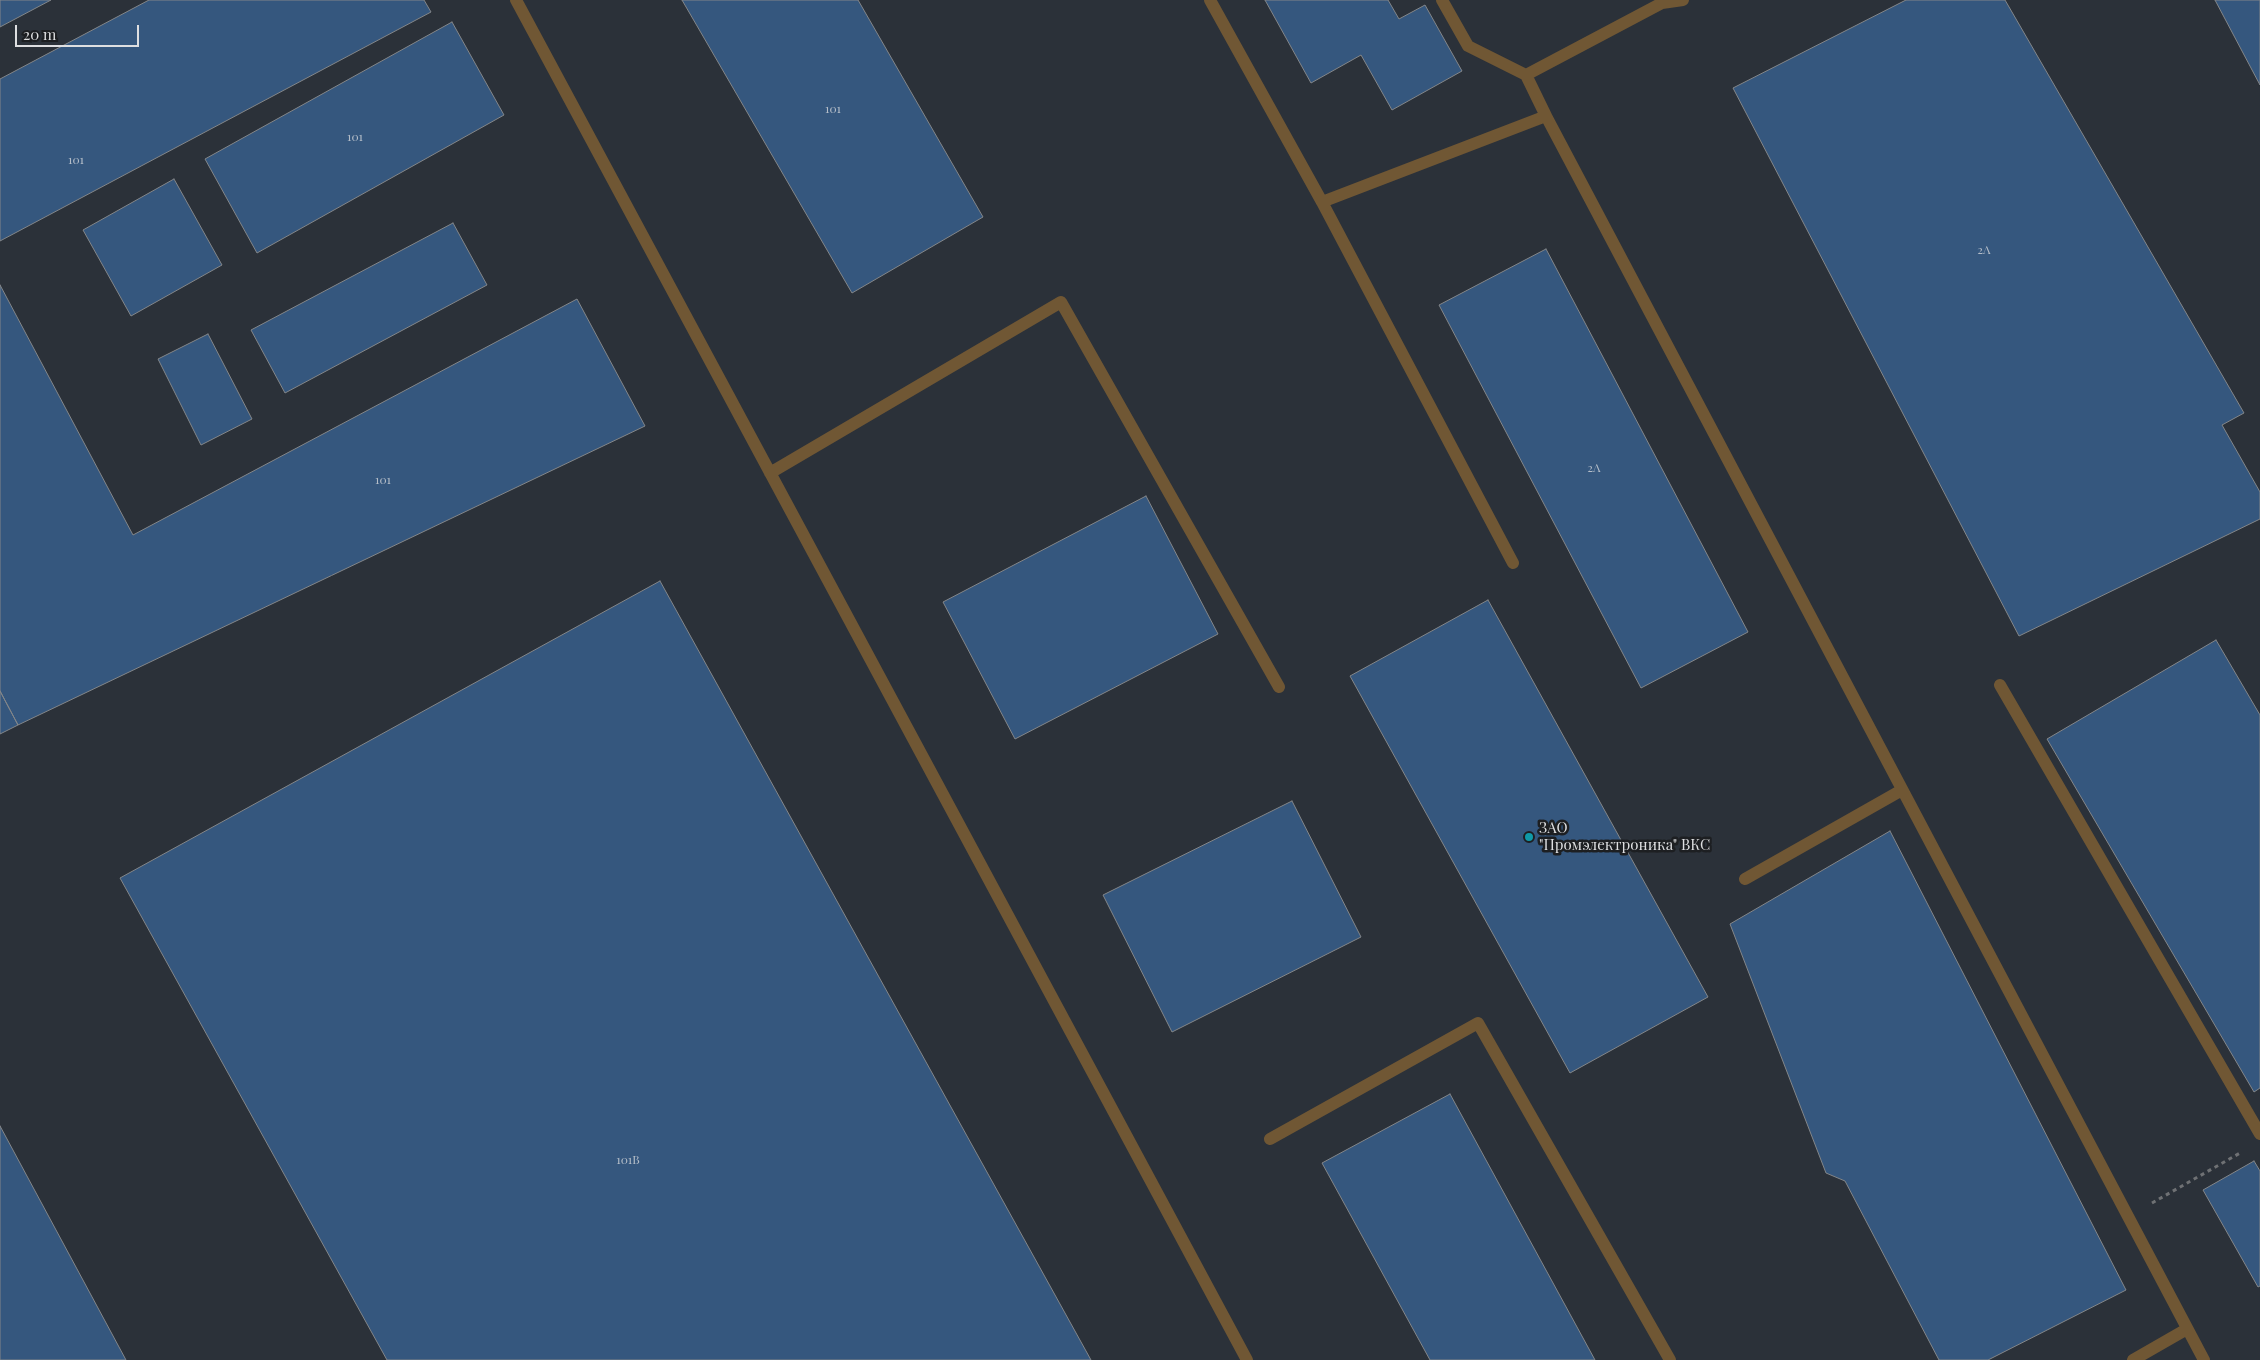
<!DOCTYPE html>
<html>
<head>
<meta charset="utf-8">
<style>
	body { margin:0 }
	#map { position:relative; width:2260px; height:1360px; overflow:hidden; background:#26292c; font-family:"Playfair Display",serif }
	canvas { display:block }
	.scale { position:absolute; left:15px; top:25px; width:124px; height:22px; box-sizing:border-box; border:2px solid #dedfe1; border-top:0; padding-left:6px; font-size:15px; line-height:18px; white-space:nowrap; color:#dedfe1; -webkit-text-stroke:4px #1d1f22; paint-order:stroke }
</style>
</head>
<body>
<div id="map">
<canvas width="2260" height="1360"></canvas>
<div class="scale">20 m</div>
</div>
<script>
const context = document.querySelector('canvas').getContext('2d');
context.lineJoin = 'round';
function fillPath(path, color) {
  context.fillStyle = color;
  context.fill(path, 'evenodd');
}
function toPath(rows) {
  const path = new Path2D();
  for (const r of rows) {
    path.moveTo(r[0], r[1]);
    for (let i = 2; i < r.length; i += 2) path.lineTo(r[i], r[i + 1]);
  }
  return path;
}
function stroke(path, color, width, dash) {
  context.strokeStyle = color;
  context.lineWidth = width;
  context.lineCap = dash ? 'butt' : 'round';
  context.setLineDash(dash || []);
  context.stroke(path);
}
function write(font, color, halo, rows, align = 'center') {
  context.font = font + ' "Playfair Display",serif';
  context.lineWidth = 5;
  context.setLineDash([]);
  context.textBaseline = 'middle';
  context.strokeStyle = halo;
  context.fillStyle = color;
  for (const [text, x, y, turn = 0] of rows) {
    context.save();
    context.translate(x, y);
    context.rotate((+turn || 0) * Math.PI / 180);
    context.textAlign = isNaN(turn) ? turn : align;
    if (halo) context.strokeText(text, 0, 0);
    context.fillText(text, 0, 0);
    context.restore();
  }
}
const built = toPath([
	[0,0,2260,0,2260,1360,0,1360]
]);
const building = toPath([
	[0,0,51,0,0,27,0,0],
	[149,0,424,0,431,12,0,241,0,79,149,0],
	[682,0,858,0,983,217,852,293,682,0],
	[1265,0,1388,0,1399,19,1425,5,1462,71,1392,110,1361,55,1311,83,1265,0],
	[1906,0,2005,0,2244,413,2222,425,2260,492,2260,519,2019,636,1733,88,1906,0],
	[2215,0,2260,0,2260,85,2215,0],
	[452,22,504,115,257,253,205,159,452,22],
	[174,179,222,265,131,316,83,230,174,179],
	[453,223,487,285,285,393,251,330,453,223],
	[1546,249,1748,632,1641,688,1439,305,1546,249],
	[0,285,133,535,577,299,645,426,18,725,0,691,0,285],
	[208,334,252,419,201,445,158,359,208,334],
	[1146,496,1218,634,1015,739,943,602,1146,496],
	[660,581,869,959,1091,1360,387,1360,120,878,660,581],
	[1488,600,1708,997,1570,1073,1350,676,1488,600],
	[2216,640,2260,715,2260,1088,2254,1092,2047,739,2216,640],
	[0,691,18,725,0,734,0,691],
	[1292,801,1361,937,1172,1032,1103,895,1292,801],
	[1890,831,2126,1290,1988,1360,1939,1360,1845,1181,1826,1173,1730,924,1890,831],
	[1450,1094,1595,1360,1430,1360,1322,1163,1450,1094],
	[0,1126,126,1360,0,1360,0,1126],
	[2254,1161,2260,1171,2260,1286,2258,1287,2203,1190,2254,1161]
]);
const path = toPath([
	[2152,1203,2240,1153]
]);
const service = toPath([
	[516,0,1247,1360],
	[1210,0,1322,202,1546,116,2204,1360],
	[1442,0,1468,46,1526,75],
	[1546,116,1526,75,1662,3,1683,0],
	[1322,202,1513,563],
	[770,473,1061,302,1279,687],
	[2000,685,2260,1134],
	[1745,879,1902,790],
	[1270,1139,1478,1023,1670,1360],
	[2133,1360,2187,1329]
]);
const markers = [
	[1529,837,5,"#0f9aa8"]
];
const numberNames = [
	["101",833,109],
	["101",355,137],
	["101",76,160],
	["2А",1984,250],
	["2А",1594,468],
	["101",383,480],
	["101В",628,1160]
];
const poiNames = [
	["ЗАО",1539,828],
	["\"Промэлектроника\" ВКС",1539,845]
];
fillPath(built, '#2b3139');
fillPath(building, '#35577e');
stroke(building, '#838689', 1);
stroke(path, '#6f7174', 3, [4, 4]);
stroke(service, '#705734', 12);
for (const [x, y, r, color] of markers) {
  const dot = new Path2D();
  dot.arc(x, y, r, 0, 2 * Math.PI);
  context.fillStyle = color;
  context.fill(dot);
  stroke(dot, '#1d1f22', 2);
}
write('12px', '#b4bdc8', null, numberNames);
write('15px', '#dedfe1', '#1d1f22', poiNames, 'left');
</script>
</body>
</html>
